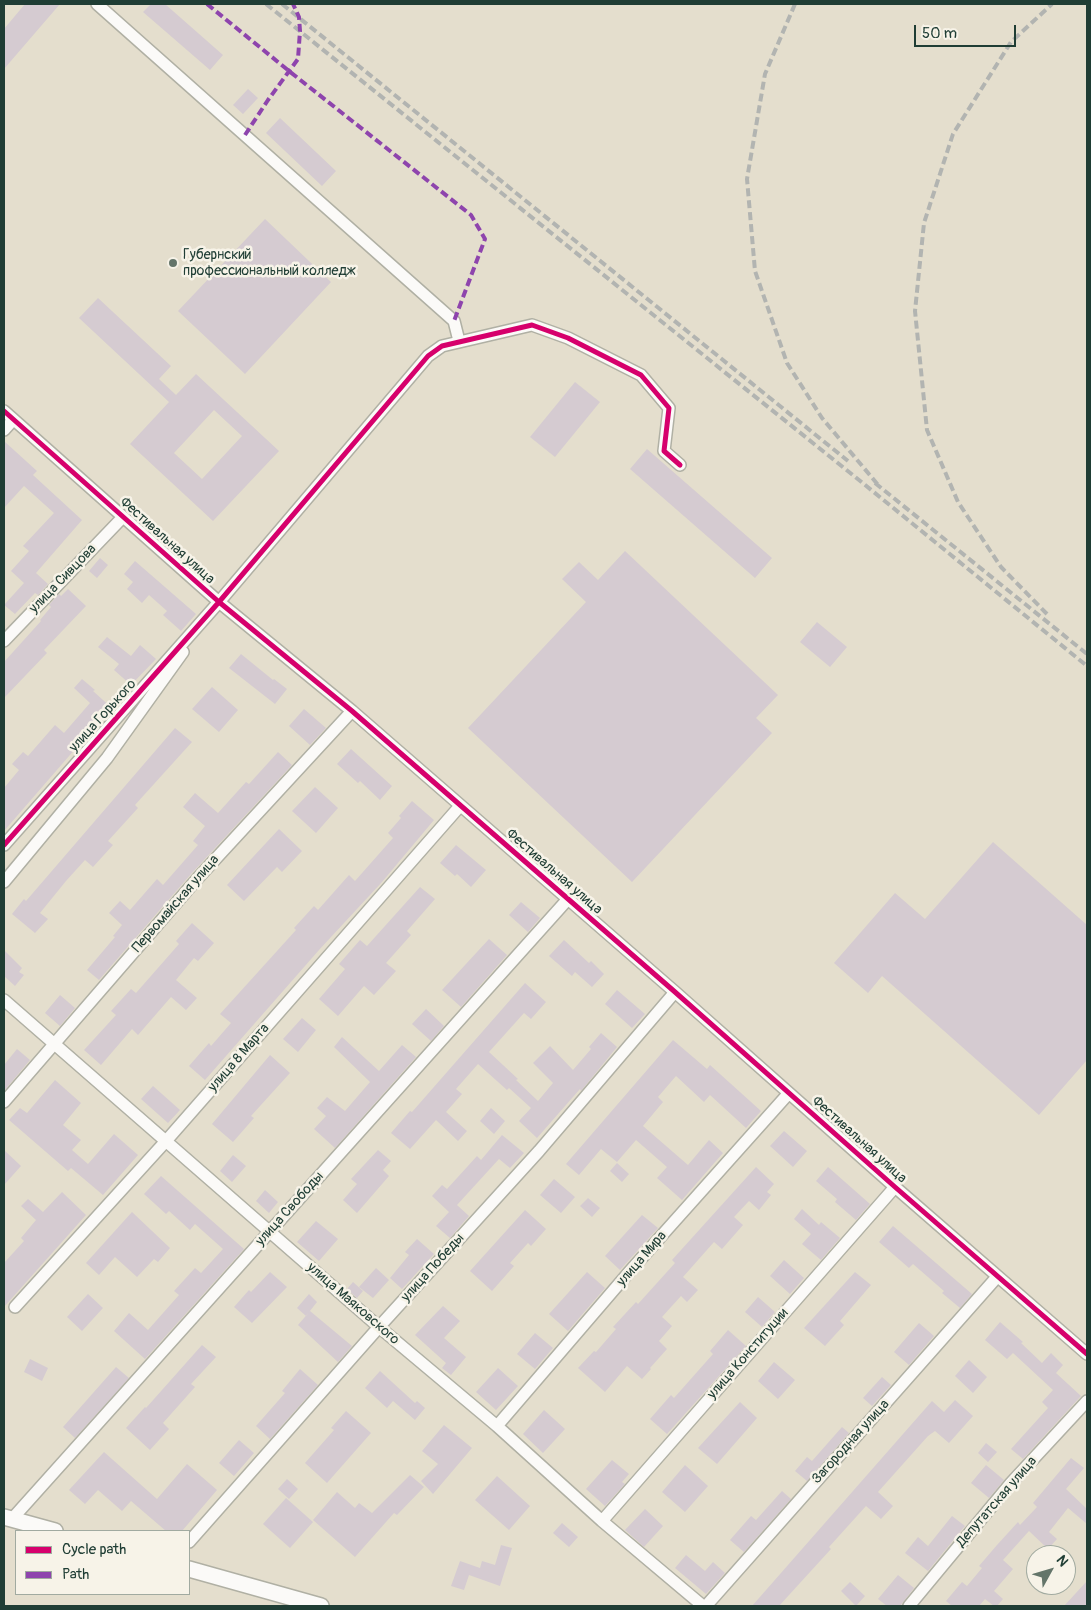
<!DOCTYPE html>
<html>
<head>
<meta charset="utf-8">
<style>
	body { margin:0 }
	#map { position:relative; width:1091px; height:1610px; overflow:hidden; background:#e4decd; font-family:Pangolin,sans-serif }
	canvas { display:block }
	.frame { position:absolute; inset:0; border:5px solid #1f3d34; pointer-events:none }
	.legend { position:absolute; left:15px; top:1530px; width:175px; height:65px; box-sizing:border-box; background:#f7f3e8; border:1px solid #a1aaa0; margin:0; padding:6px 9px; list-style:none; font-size:15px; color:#1f3d34 }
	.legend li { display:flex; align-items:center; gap:10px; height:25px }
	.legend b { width:25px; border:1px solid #a1aaa0 }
	.north { position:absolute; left:1026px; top:1545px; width:50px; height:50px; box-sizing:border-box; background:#f7f3e8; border:1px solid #a1aaa0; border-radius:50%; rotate:51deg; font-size:14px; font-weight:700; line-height:20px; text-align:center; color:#1f3d34 }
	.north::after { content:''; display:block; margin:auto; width:18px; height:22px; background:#64756a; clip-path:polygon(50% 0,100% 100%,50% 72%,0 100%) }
	.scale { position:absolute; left:914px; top:25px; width:102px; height:22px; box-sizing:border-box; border:2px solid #1f3d34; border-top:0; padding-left:6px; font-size:15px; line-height:18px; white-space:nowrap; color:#1f3d34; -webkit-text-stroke:4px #f7f3e8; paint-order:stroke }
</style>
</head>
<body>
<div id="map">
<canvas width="1091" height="1610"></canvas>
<div class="frame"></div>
<ul class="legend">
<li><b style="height:6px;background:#d6006c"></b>Cycle path</li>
<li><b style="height:6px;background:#8e44ad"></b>Path</li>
</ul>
<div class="north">N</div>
<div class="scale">50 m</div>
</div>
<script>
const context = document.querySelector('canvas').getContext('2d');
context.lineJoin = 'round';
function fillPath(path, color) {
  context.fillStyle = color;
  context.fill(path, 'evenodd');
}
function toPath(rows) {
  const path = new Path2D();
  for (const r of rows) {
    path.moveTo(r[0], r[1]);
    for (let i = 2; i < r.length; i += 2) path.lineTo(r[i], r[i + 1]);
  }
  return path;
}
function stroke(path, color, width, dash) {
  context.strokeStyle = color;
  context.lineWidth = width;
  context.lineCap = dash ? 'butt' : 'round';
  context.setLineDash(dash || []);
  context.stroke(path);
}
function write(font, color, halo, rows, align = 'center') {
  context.font = font + ' Pangolin,sans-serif';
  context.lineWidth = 5;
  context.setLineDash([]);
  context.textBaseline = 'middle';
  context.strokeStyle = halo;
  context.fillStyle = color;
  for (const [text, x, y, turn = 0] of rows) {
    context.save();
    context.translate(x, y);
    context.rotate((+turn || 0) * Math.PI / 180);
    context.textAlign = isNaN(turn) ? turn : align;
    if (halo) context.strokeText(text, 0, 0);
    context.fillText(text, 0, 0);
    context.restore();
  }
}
const building = toPath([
	[25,4,60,4,4,69,4,29],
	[151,4,165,4,223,55,210,70,143,12],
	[248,89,258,98,243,114,233,105],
	[280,118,336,171,322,186,266,133],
	[265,219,331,282,245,374,178,311],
	[98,298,171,366,159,379,176,395,196,374,279,451,213,521,130,444,169,402,79,318],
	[214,410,242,436,202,479,174,453],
	[575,382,600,402,555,457,530,437],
	[4,441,37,471,33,475,82,520,36,573,48,584,38,595,35,593,15,614,4,605,24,583,11,571,29,551,23,546,54,513,24,486,4,508],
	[647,449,772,558,755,578,630,469],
	[625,551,778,695,756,718,772,733,632,882,468,728,586,602,562,579,579,562,598,580],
	[100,558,108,565,97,578,89,571],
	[135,561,196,614,181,631,163,615,167,611,149,595,142,603,127,589,133,582,124,574],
	[68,589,86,606,44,650,47,653,4,698,4,662,41,621,40,620,51,607,49,605,59,594,61,596],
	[817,622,847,647,830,667,800,642],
	[107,637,131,656,140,645,156,659,131,685,114,670,119,664,98,647],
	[241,654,273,680,274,679,287,689,275,704,229,668],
	[82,679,95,690,93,691,113,709,90,734,89,733,4,831,4,788,19,770,12,764,23,752,28,756,55,725,64,733,90,703,74,688],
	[212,687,238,710,219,732,192,709],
	[304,709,326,728,310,745,289,726],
	[175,728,192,742,135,805,138,808,108,841,113,845,93,867,85,860,66,881,40,913,48,919,35,933,12,914,24,899,26,901],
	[351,749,392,786,380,800,360,781,358,783,337,764],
	[278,752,292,765,191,874,99,980,87,970,115,937,113,936,122,925,109,913,120,901,130,910,157,879,163,885,198,845,193,841,205,826,183,807,195,793,218,813,246,782,249,784],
	[315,787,338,808,316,833,292,811],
	[412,801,434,820,382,882,319,950,205,1080,189,1066,209,1043,211,1046,231,1023,220,1014,296,930,294,928,314,906,318,910,349,875,355,881,393,838,388,833,401,818,399,816],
	[279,829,302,851,282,872,277,867,244,901,227,885],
	[993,842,1087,925,1087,1060,1039,1115,882,976,868,993,834,963,895,893,925,919],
	[456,845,486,870,471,887,457,874,455,876,440,863],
	[420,887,435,899,407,931,411,935,386,963,396,971,374,995,364,986,338,1016,319,999,345,969,339,964,360,940,367,946],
	[521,902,540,918,528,932,509,915],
	[192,923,214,943,198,961,194,958,176,980,197,998,186,1010,171,997,138,1035,132,1029,101,1065,84,1050,116,1015,111,1011,131,989,136,993,179,944,176,941],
	[489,939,507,955,461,1007,442,990],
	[564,940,589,963,591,961,604,974,592,987,575,972,572,976,549,956],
	[4,950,22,968,19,972,24,975,15,986,4,976],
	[525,983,546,1002,531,1019,524,1013,489,1052,518,1079,516,1080,538,1101,553,1083,533,1063,550,1046,573,1070,591,1049,589,1047,601,1033,617,1047,581,1091,580,1089,537,1138,519,1121,531,1108,509,1088,507,1090,478,1064,456,1089,462,1094,446,1112,467,1131,458,1141,436,1120,410,1149,391,1133,410,1111,412,1112],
	[617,990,645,1014,632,1028,605,1004],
	[60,995,75,1008,60,1026,45,1013],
	[426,1009,444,1026,431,1041,412,1024],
	[302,1018,316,1030,298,1052,283,1039],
	[342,1037,379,1071,402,1045,416,1057,335,1148,314,1129,326,1116,317,1108,327,1097,345,1111,370,1082,334,1047],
	[673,1040,707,1069,710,1065,761,1111,746,1128,710,1095,704,1102,676,1076,658,1097,663,1102,643,1126,688,1165,709,1140,723,1153,682,1200,657,1178,667,1167,636,1140,617,1162,601,1149,579,1175,566,1164],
	[17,1049,30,1060,4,1091,4,1065],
	[270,1055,290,1073,251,1116,254,1118,233,1142,212,1124],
	[55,1080,81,1103,63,1125,81,1140,72,1150,88,1164,114,1134,138,1155,103,1195,71,1168,68,1171,9,1120,20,1108,27,1113],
	[153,1086,180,1110,168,1123,141,1099],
	[491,1108,505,1121,494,1134,480,1121],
	[784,1131,807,1151,793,1167,770,1146],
	[502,1135,524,1153,510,1168,499,1159,457,1205,469,1216,450,1238,436,1226,449,1212,432,1196,442,1185,447,1189,477,1156,481,1160],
	[4,1150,21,1166,4,1185],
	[378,1150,391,1161,383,1170,389,1176,357,1213,343,1200,357,1184,351,1179],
	[233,1155,246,1166,232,1182,220,1171],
	[617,1163,629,1174,622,1182,610,1171],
	[756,1167,774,1184,767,1192,771,1195,759,1210,749,1201,734,1217,743,1225,722,1249,714,1242,683,1277,698,1290,687,1302,681,1296,662,1317,672,1326,659,1341,667,1349,650,1368,651,1369,642,1379,627,1366,605,1392,578,1368,594,1351,596,1352,616,1329,613,1327,636,1302,638,1304,675,1263,672,1260],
	[828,1167,870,1204,856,1220,835,1202,837,1199,816,1181],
	[161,1176,244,1249,145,1359,114,1331,129,1313,148,1330,179,1295,174,1291,195,1268,201,1273,223,1249,195,1224,190,1230,169,1211,166,1214,144,1194],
	[554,1179,575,1197,561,1213,540,1195],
	[265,1190,278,1202,269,1213,256,1201],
	[62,1192,86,1215,4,1307,4,1263,24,1241,21,1238,36,1220,21,1206,28,1199,43,1212],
	[588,1198,600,1208,592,1217,580,1206],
	[802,1209,819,1225,821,1222,840,1238,821,1260,802,1244,811,1234,794,1219],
	[525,1210,546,1229,531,1246,528,1243,510,1263,514,1266,492,1291,470,1271],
	[132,1212,170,1248,158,1262,154,1259,137,1277,115,1257,99,1275,86,1263],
	[642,1215,658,1228,620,1270,605,1256],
	[316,1221,338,1239,319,1261,297,1242],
	[893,1226,972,1294,960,1308,942,1293,944,1291,913,1264,909,1268,879,1242],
	[417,1239,434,1254,402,1289,390,1278,409,1255,405,1252],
	[784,1260,804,1278,790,1294,770,1276],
	[376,1268,389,1280,373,1298,359,1287],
	[270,1272,287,1287,252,1323,234,1307,249,1290,251,1292],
	[587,1272,605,1288,568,1331,549,1314],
	[855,1272,871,1285,840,1321,844,1325,825,1346,804,1328],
	[353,1282,363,1291,357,1298,347,1289],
	[88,1294,103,1308,82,1331,67,1317],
	[309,1294,317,1302,306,1316,297,1308],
	[758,1297,775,1312,762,1327,745,1312],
	[443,1306,460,1321,444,1338,466,1357,451,1375,442,1368,446,1363,415,1335],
	[310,1311,352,1346,338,1362,298,1325],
	[1000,1322,1023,1342,1021,1343,1042,1363,1051,1353,1063,1365,1056,1373,1081,1396,1023,1459,1011,1449,1048,1408,1042,1402,1053,1390,1013,1353,1007,1359,985,1340],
	[919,1323,934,1336,909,1365,894,1352],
	[728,1330,746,1346,667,1434,650,1419,671,1395,674,1398,713,1354,710,1351],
	[535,1333,553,1348,535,1369,517,1354],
	[202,1345,216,1357,191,1384,195,1387,163,1423,169,1429,150,1450,126,1428,145,1407,146,1408],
	[30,1359,48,1368,42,1381,24,1372],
	[969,1360,987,1377,973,1393,955,1376],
	[774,1362,795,1380,778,1399,758,1381],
	[116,1367,129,1378,75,1438,63,1427],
	[498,1368,518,1386,496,1410,476,1392],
	[300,1369,318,1385,270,1439,256,1426,285,1393,282,1391],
	[380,1371,415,1403,417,1401,425,1408,415,1420,393,1401,387,1408,365,1388],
	[882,1377,891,1385,872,1406,863,1398],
	[955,1400,973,1416,949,1443,935,1431,928,1436,878,1492,893,1506,881,1519,866,1506,829,1547,831,1549,779,1606,752,1606,932,1401,944,1412],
	[740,1402,757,1418,717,1464,698,1448],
	[544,1410,565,1429,543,1453,523,1434],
	[346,1411,371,1433,327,1483,305,1463,334,1430,331,1428],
	[444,1425,472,1448,433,1494,421,1481,438,1464,422,1451],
	[842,1427,849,1433,807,1481,795,1471,807,1457,812,1461],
	[239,1440,254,1453,234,1476,219,1463],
	[986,1443,997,1452,988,1462,978,1453],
	[104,1452,157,1499,187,1464,217,1490,182,1531,166,1531,131,1501,122,1511,98,1490,85,1504,69,1490],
	[1071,1458,1084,1468,1066,1489,1087,1509,1087,1524,1068,1508,1049,1532,1057,1539,1048,1549,1029,1531,1003,1560,1013,1569,994,1591,1003,1599,997,1606,994,1606,985,1599,979,1606,952,1606,946,1601,962,1582,967,1586,982,1568,979,1566,997,1545,1018,1522,1020,1525,1037,1507,1033,1503],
	[612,1460,629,1474,622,1482,625,1484,605,1506,586,1489],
	[685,1465,708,1486,685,1512,662,1492],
	[986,1465,1004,1480,989,1498,971,1483],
	[410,1475,424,1487,397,1515,394,1513,355,1557,313,1520,337,1492,355,1508,359,1503,372,1513],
	[497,1476,530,1506,509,1530,475,1500],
	[287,1479,298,1489,289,1499,278,1489],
	[782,1491,791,1499,744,1552,730,1540,751,1516,756,1520],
	[286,1498,313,1522,290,1548,263,1524],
	[645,1509,663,1526,644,1547,625,1530],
	[952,1516,965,1526,928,1571,905,1553,918,1537,928,1546],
	[562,1523,578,1537,569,1547,553,1533],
	[501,1545,512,1548,500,1586,469,1575,464,1590,451,1586,460,1561,480,1568,482,1561,495,1565],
	[686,1555,705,1571,713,1562,725,1573,706,1594,675,1568],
	[898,1575,914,1588,900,1606,887,1606,878,1599],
	[1087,1581,1087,1606,1064,1606],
	[850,1582,865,1596,856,1606,841,1591]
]);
const minor = toPath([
	[97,4,454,321,459,341],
	[4,411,219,602,352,711,675,992,895,1187,1087,1354],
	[4,430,13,420],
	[4,641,123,517],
	[4,845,219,602,428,356,442,346,532,325,568,338,641,375,669,408,664,451,680,465],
	[4,882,107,758,183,652],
	[4,1000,379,1327,497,1426,602,1521,703,1606],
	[4,1102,197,879,352,711],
	[15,1307,166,1141,460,806],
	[497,1426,630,1271,789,1093],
	[12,1519,568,899],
	[602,1521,895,1187],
	[189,1542,379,1327,539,1151,675,992],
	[706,1606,997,1277],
	[909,1606,1011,1483,1087,1401]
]);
const tertiary = toPath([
	[4,1517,55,1531],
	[189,1569,321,1606]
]);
const rail = toPath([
	[266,4,859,480,1087,666],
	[282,4,848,461],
	[795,4,765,74,747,179,755,271,787,363,822,418,879,486],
	[875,483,1087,654],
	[1047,614,1001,567,958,502,927,430,915,311,924,223,953,134,1011,42,1052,4]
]);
const quiet = toPath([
	[207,4,289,71,471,215,485,239,454,321],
	[245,135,268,100,298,59,300,31,299,17,293,4]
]);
const cycleway = toPath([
	[4,411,219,602,352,711,675,992,895,1187,1087,1354],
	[4,845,219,602,428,356,442,346,532,325,568,338,641,375,669,408,664,451,680,465]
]);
const markers = [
	[173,263,5,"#64756a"]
];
const poiNames = [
	["Губернский",183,255],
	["профессиональный колледж",183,271]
];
const streetNames = [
	["Фестивальная улица",167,541,42],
	["улица Сивцова",63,579,-46],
	["улица Горького",103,716,-48],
	["Фестивальная улица",554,872,41],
	["Первомайская улица",176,904,-49],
	["улица 8 Марта",239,1058,-49],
	["Фестивальная улица",859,1140,42],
	["улица Свободы",290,1209,-48],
	["улица Мира",642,1259,-49],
	["улица Победы",433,1268,-48],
	["улица Маяковского",353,1304,41],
	["улица Конституции",748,1354,-49],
	["Загородная улица",851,1442,-48],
	["Депутатская улица",997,1502,-49]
];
fillPath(building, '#d5cbd1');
stroke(minor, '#b0b0a4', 14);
stroke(tertiary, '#b0b0a4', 18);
stroke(minor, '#fbfaf8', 11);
stroke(tertiary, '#fbfaf8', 15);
stroke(rail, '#b2b4b1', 4, [8, 4]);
stroke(quiet, '#8e44ad', 4, [8, 4]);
stroke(cycleway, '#d6006c', 5);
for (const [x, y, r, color] of markers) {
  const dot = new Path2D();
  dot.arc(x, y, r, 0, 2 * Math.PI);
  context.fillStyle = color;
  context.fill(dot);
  stroke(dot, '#f7f3e8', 2);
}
write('14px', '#1f3d34', '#f7f3e8', poiNames, 'left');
write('14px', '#1f3d34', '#f7f3e8', streetNames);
</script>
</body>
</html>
